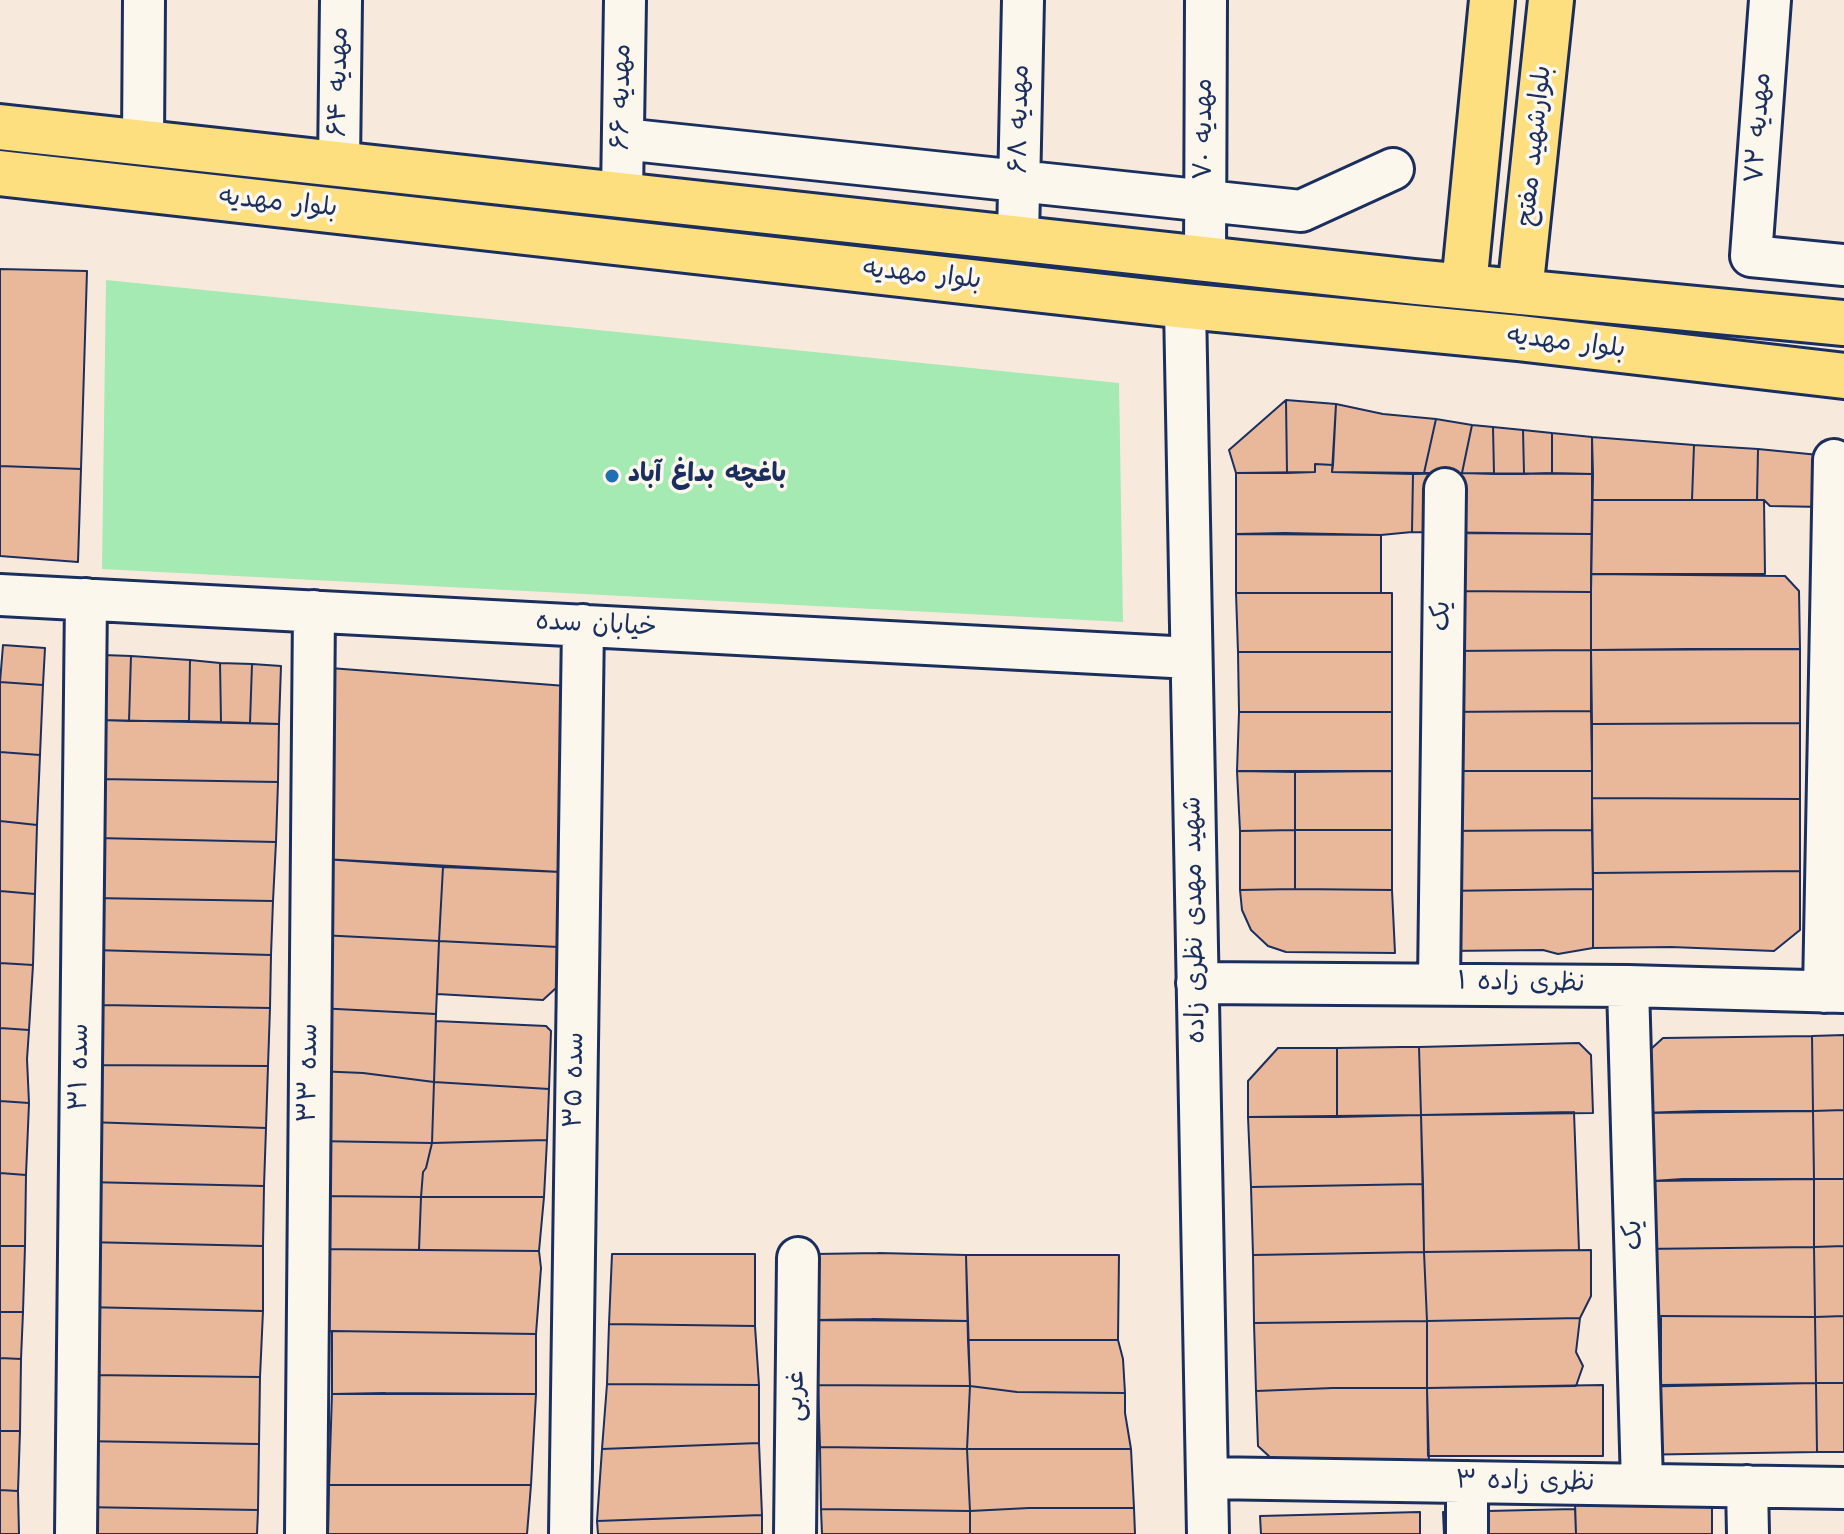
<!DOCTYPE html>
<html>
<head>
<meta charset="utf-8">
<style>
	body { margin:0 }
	canvas { display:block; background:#f7eadc }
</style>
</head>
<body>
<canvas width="1844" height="1534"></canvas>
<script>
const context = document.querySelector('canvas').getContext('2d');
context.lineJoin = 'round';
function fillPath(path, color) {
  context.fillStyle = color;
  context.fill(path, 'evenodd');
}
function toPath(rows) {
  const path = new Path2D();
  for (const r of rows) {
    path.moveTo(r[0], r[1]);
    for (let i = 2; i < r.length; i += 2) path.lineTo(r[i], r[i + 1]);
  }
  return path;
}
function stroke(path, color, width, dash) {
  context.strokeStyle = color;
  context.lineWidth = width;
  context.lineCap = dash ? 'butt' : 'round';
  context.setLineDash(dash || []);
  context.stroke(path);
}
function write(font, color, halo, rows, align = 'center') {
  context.font = font + ' "Architects Daughter","Playpen Sans Arabic",sans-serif';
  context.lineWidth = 7;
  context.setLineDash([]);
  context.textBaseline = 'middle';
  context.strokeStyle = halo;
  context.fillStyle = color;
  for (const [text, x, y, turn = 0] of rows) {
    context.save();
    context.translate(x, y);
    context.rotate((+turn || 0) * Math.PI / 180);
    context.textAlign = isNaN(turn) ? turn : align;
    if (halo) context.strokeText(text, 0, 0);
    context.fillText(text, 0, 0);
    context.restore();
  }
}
const green = toPath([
	[106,280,1119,383,1123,622,102,569]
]);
const building = toPath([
	[0,269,87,271,81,469,0,466,0,269],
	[1286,400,1336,404,1333,465,1315,464,1315,472,1287,473,1286,400],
	[1286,400,1287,473,1236,473,1229,450,1286,400],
	[1336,404,1383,414,1436,419,1424,473,1332,472,1336,404],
	[1436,419,1472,425,1462,473,1424,473,1436,419],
	[1472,425,1493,427,1494,474,1462,473,1472,425],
	[1493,427,1523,430,1524,474,1494,474,1493,427],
	[1523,430,1552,433,1552,473,1524,474,1523,430],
	[1552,433,1592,437,1593,474,1552,473,1552,433],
	[1592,437,1694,445,1692,500,1592,500,1592,437],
	[1694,445,1758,449,1757,500,1692,500,1694,445],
	[1758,449,1819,455,1823,507,1770,506,1764,500,1757,500,1758,449],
	[1315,464,1333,465,1332,472,1413,474,1412,532,1381,535,1236,534,1236,473,1315,472,1315,464],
	[0,466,81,469,78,562,0,556,0,466],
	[1462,473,1593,474,1592,534,1412,532,1413,474,1462,473],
	[1592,500,1764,500,1765,574,1591,574,1592,500],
	[1285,533,1381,535,1381,593,1236,593,1236,534,1285,533],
	[1451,533,1592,534,1591,592,1452,591,1451,533],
	[1591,574,1785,576,1799,591,1800,649,1591,650,1591,574],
	[1452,591,1591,592,1591,650,1449,651,1452,591],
	[1236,593,1392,593,1392,652,1238,652,1236,593],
	[3,645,45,648,43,685,0,682,3,645],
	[1687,649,1800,649,1800,723,1592,724,1591,650,1687,649],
	[1591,650,1591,711,1439,712,1449,651,1591,650],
	[1238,652,1392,652,1392,712,1239,712,1238,652],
	[103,655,131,656,129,721,101,720,103,655],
	[131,656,190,660,189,721,129,721,131,656],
	[190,660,220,663,221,722,189,721,190,660],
	[220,663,252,664,250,723,221,722,220,663],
	[252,664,281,666,279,724,250,723,252,664],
	[330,668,566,686,561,872,323,859,330,668],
	[0,682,43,685,40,755,0,752,0,682],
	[1591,711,1592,771,1439,771,1439,712,1591,711],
	[1239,712,1392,712,1392,771,1237,771,1239,712],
	[101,720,279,724,278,782,99,779,101,720],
	[1800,723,1800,799,1592,798,1592,724,1800,723],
	[0,752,40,755,37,825,0,821,0,752],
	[1237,771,1295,772,1295,830,1240,831,1237,771],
	[1392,771,1392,830,1295,830,1295,772,1392,771],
	[1439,771,1592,771,1592,830,1440,831,1439,771],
	[99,779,278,782,276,842,97,838,99,779],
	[1592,798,1800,799,1800,871,1593,873,1592,798],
	[0,821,37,825,35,894,0,891,0,821],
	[1295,830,1392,830,1392,890,1295,889,1295,830],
	[1295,830,1295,889,1240,890,1240,831,1295,830],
	[1592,830,1593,889,1440,891,1440,831,1592,830],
	[97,838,276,842,273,901,92,898,97,838],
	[323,859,443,867,439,941,320,935,323,859],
	[443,867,561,872,558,947,439,941,443,867],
	[1800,871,1800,930,1774,951,1671,947,1593,948,1593,873,1800,871],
	[1295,889,1392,890,1395,953,1286,952,1268,946,1251,930,1242,910,1240,890,1295,889],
	[1593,889,1593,948,1558,954,1543,950,1446,951,1440,891,1593,889],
	[0,891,35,894,33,965,0,963,0,891],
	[92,898,273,901,271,955,93,950,92,898],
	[320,935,439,941,436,1014,317,1008,320,935],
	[439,941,558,947,556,988,543,1000,437,994,439,941],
	[93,950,271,955,270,1008,102,1005,93,950],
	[0,963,33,965,29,1030,0,1028,0,963],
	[102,1005,270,1008,268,1066,90,1065,102,1005],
	[317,1008,436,1014,434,1082,363,1073,316,1071,317,1008],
	[436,1021,546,1026,551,1031,549,1089,434,1082,436,1021],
	[0,1028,29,1030,27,1059,29,1103,0,1101,0,1028],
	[1844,1035,1844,1110,1813,1111,1812,1036,1844,1035],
	[1812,1036,1813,1111,1642,1113,1641,1058,1663,1038,1812,1036],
	[1579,1043,1591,1055,1593,1113,1421,1115,1419,1047,1579,1043],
	[1401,1047,1419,1047,1421,1115,1337,1117,1337,1048,1401,1047],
	[1278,1048,1337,1048,1337,1117,1248,1117,1248,1081,1278,1048],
	[90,1065,268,1066,266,1128,88,1122,90,1065],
	[316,1071,363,1073,434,1082,432,1143,315,1141,316,1071],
	[434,1082,549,1089,547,1140,432,1143,434,1082],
	[0,1101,29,1103,26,1175,0,1173,0,1101],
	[1844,1110,1844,1179,1814,1179,1813,1111,1844,1110],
	[1700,1111,1813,1111,1814,1179,1653,1181,1642,1113,1700,1111],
	[1574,1112,1579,1250,1424,1252,1421,1115,1574,1112],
	[1421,1115,1423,1184,1251,1187,1248,1117,1421,1115],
	[88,1122,266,1128,264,1186,86,1182,88,1122],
	[547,1140,544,1197,421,1197,423,1172,426,1168,432,1143,547,1140],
	[315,1141,432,1143,426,1168,423,1172,421,1197,319,1196,315,1141],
	[0,1173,26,1175,25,1246,0,1246,0,1173],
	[1683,1179,1814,1179,1814,1247,1642,1249,1653,1181,1683,1179],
	[1814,1179,1844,1179,1844,1246,1814,1247,1814,1179],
	[86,1182,264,1186,263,1246,85,1242,86,1182],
	[1423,1184,1424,1252,1253,1255,1251,1187,1423,1184],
	[319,1196,421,1197,419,1250,318,1249,319,1196],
	[421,1197,544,1197,539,1251,419,1250,421,1197],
	[85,1242,263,1246,263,1311,83,1307,85,1242],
	[0,1246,25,1246,23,1312,0,1312,0,1246],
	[1844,1246,1844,1316,1815,1317,1814,1247,1844,1246],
	[1814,1247,1815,1317,1653,1316,1642,1249,1814,1247],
	[318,1249,539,1251,541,1268,536,1334,332,1331,314,1334,318,1249],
	[1591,1250,1591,1296,1580,1318,1427,1321,1424,1252,1591,1250],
	[1424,1252,1427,1321,1254,1323,1253,1255,1424,1252],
	[878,1253,966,1255,968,1321,816,1320,815,1254,878,1253],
	[612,1254,755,1254,755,1326,609,1324,612,1254],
	[966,1255,1119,1255,1118,1340,968,1340,966,1255],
	[83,1307,263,1311,260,1377,90,1375,83,1307],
	[0,1312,23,1312,21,1359,0,1358,0,1312],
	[1661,1316,1815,1317,1816,1383,1661,1385,1661,1316],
	[1844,1316,1844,1383,1816,1383,1815,1317,1844,1316],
	[1580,1318,1576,1352,1583,1366,1576,1386,1427,1388,1427,1321,1580,1318],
	[872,1319,968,1321,970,1386,818,1385,816,1320,872,1319],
	[1427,1321,1427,1388,1333,1388,1256,1391,1254,1323,1427,1321],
	[609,1324,755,1326,759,1385,607,1384,609,1324],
	[332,1331,536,1334,536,1394,332,1394,332,1331],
	[968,1340,1118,1340,1123,1359,1125,1393,1017,1392,970,1386,968,1340],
	[0,1358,21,1359,20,1431,0,1431,0,1358],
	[90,1375,260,1377,259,1444,79,1441,90,1375],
	[1816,1383,1844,1383,1844,1452,1817,1452,1816,1383],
	[1816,1383,1817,1452,1627,1455,1626,1387,1816,1383],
	[607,1384,759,1385,759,1443,602,1449,607,1384],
	[818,1385,970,1386,967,1449,820,1447,818,1385],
	[1603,1385,1603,1456,1428,1456,1427,1388,1603,1385],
	[970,1386,1017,1392,1125,1393,1125,1413,1131,1449,967,1449,970,1386],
	[1333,1388,1427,1388,1429,1463,1300,1464,1272,1459,1258,1446,1256,1391,1333,1388],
	[385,1393,536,1394,531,1485,329,1485,332,1394,385,1393],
	[0,1431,20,1431,18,1491,0,1490,0,1431],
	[79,1441,259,1444,258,1510,81,1507,79,1441],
	[759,1443,762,1515,597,1521,602,1449,759,1443],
	[820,1447,967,1449,970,1511,821,1509,820,1447],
	[967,1449,1131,1449,1134,1508,1029,1508,970,1511,967,1449],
	[329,1485,531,1485,527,1534,328,1534,329,1485],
	[0,1490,18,1491,19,1534,0,1534,0,1490],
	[1575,1502,1712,1502,1712,1534,1576,1534,1575,1502],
	[81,1507,258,1510,257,1534,77,1534,81,1507],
	[1029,1508,1134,1508,1135,1534,970,1534,970,1511,1029,1508],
	[821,1509,970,1511,970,1534,822,1534,821,1509],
	[1575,1509,1576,1534,1444,1534,1443,1512,1575,1509],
	[1420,1512,1420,1534,1261,1534,1260,1516,1420,1512],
	[762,1515,762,1534,598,1534,597,1521,762,1515]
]);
const minor = toPath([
	[1770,0,1751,256,1844,265],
	[623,139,1301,211,1393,169],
	[143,142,144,0],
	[339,164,341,0],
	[622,194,625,0],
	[1018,238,1023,0],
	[1205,258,1206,0],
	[1185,306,1208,1534],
	[0,595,1191,658],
	[1197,983,1628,986,1844,992],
	[1439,983,1445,489],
	[1628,986,1642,1484],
	[1824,992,1834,460],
	[1207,1478,1844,1488],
	[1467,1482,1467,1534],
	[1747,1486,1748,1534],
	[76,1534,86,599],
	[306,1534,314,611],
	[570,1534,583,625],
	[795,1534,798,1258]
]);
const major = toPath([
	[0,127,1415,282,1844,323],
	[0,173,1185,306,1519,338,1844,376],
	[1464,286,1492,0],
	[1520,292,1551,0]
]);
const markers = [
	[612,476,8,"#1f6fb2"]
];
const streetNames = [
	["مهدیه ۶۴",340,82,-89],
	["مهدیه ۶۶",623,97,-89],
	["مهدیه ۶۸",1021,119,-89],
	["مهدیه ۷۲",1760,128,-86],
	["مهدیه ۷۰",1206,129,-90],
	["بلوارشهید مفتح",1536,146,-84],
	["بلوار مهدیه",278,204,6],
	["بلوار مهدیه",922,276,6],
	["بلوار مهدیه",1566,344,7],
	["یک",1443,616,-89],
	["خیابان سده",596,626,3],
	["شهید مهدی نظری زاده",1196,920,-91],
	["نظری زاده ۱",1521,984,1],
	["سده ۳۱",81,1067,-89],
	["سده ۳۳",310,1073,-89],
	["سده ۳۵",576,1080,-89],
	["یک",1635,1235,-92],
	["غربی",797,1396,-89],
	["نظری زاده ۳",1525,1483,1]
];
const poiNames = [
	["باغچه بداغ آباد",628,476]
];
fillPath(green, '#a5e9b3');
fillPath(building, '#e9b89a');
stroke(building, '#1b2f5e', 2);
stroke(minor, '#1b2f5e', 46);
stroke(major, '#1b2f5e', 50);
stroke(minor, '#fbf7ec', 40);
stroke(major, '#fedf80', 44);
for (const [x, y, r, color] of markers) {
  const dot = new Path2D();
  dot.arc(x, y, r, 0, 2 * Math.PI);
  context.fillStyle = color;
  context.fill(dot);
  stroke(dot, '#fbf7ec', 3);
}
write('26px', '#1b2f5e', '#fbf7ec', streetNames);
write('bold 26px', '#1b2f5e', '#fbf7ec', poiNames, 'left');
</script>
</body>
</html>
